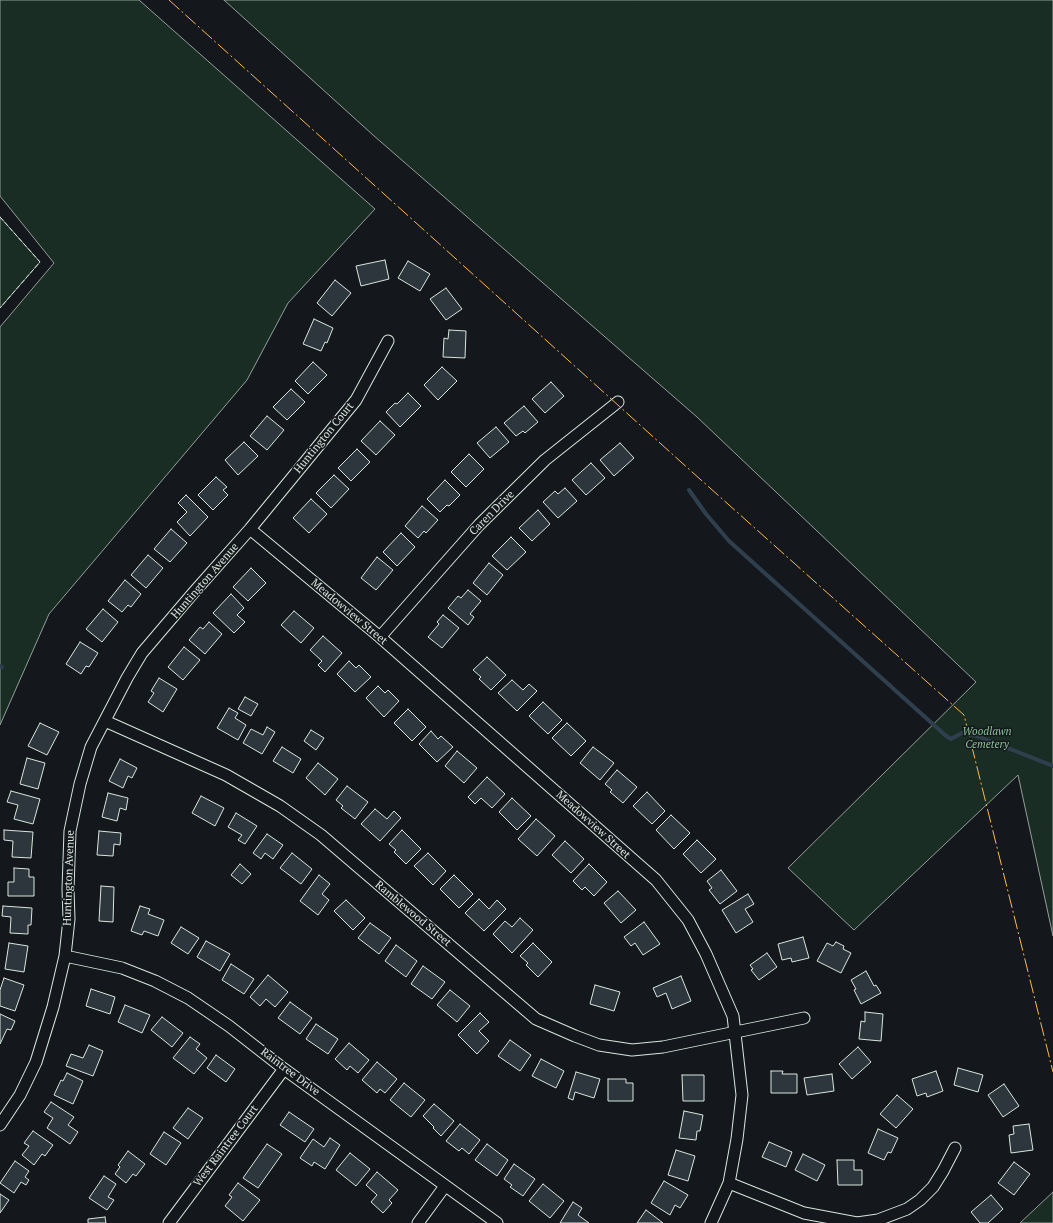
<!DOCTYPE html>
<html>
<head>
<meta charset="utf-8">
<style>
	body { margin:0 }
	canvas { display:block; background:#14181c }
</style>
</head>
<body>
<canvas width="1053" height="1223"></canvas>
<script>
const context = document.querySelector('canvas').getContext('2d');
context.lineJoin = 'round';
function fillPath(path, color) {
  context.fillStyle = color;
  context.fill(path, 'evenodd');
}
function toPath(rows) {
  const path = new Path2D();
  for (const r of rows) {
    path.moveTo(r[0], r[1]);
    for (let i = 2; i < r.length; i += 2) path.lineTo(r[i], r[i + 1]);
  }
  return path;
}
function stroke(path, color, width, dash) {
  context.strokeStyle = color;
  context.lineWidth = width;
  context.lineCap = dash ? 'butt' : 'round';
  context.setLineDash(dash || []);
  context.stroke(path);
}
function write(font, color, halo, rows, align = 'center') {
  context.font = font + ' "PT Serif",serif';
  context.lineWidth = 3;
  context.setLineDash([]);
  context.textBaseline = 'middle';
  context.strokeStyle = halo;
  context.fillStyle = color;
  for (const [text, x, y, turn = 0] of rows) {
    context.save();
    context.translate(x, y);
    context.rotate((+turn || 0) * Math.PI / 180);
    context.textAlign = isNaN(turn) ? turn : align;
    if (halo) context.strokeText(text, 0, 0);
    context.fillText(text, 0, 0);
    context.restore();
  }
}
const green = toPath([
	[0,0,139,0,375,209,288,303,247,380,49,614,0,725,0,327,54,263,0,196,0,0],
	[224,0,1053,0,1053,936,1018,775,854,930,788,868,976,682,697,417,373,135,224,0],
	[0,217,40,262,0,308,0,217],
	[1053,1192,1053,1223,1020,1223,1053,1192]
]);
const stream = toPath([
	[689,490,706,514,729,541,945,735,951,739,962,733,977,736,1053,766],
	[0,666,2,667]
]);
const building = toPath([
	[385,260,389,279,361,286,356,266,385,260],
	[408,261,430,274,420,291,398,278,408,261],
	[335,280,351,293,332,316,317,303,335,280],
	[446,288,462,309,446,320,430,299,446,288],
	[314,319,333,328,327,343,325,342,321,351,303,344,314,319],
	[449,330,466,331,465,358,443,357,444,338,448,339,449,330],
	[313,362,327,375,308,394,295,381,313,362],
	[442,367,457,381,438,400,424,385,442,367],
	[551,382,564,396,545,413,532,399,551,382],
	[291,389,305,402,287,420,273,407,291,389],
	[408,393,421,406,400,427,386,412,395,403,397,404,408,393],
	[524,406,538,422,525,433,523,431,516,436,504,423,524,406],
	[267,416,284,430,267,450,250,436,267,416],
	[380,421,395,435,376,455,361,441,380,421],
	[496,427,509,442,490,458,477,443,496,427],
	[244,442,258,456,238,475,225,460,244,442],
	[620,443,634,458,614,476,600,460,620,443],
	[357,449,370,462,351,481,338,468,357,449],
	[469,454,484,469,466,487,451,472,469,454],
	[591,463,605,478,586,495,572,480,591,463],
	[334,475,349,489,331,508,316,493,334,475],
	[216,477,227,487,223,490,228,495,213,510,198,495,216,477],
	[445,480,460,495,449,506,447,505,440,512,427,499,445,480],
	[565,488,577,501,558,518,543,502,555,491,558,494,565,488],
	[186,495,208,517,190,536,177,522,187,512,178,503,186,495],
	[311,499,327,514,309,533,293,518,311,499],
	[422,506,438,520,426,533,424,531,418,538,405,526,422,506],
	[538,510,550,524,532,541,519,528,538,510],
	[171,529,187,543,170,562,154,549,171,529],
	[401,533,415,547,397,566,383,552,401,533],
	[511,537,526,552,507,570,492,556,511,537],
	[148,555,163,568,146,588,131,575,148,555],
	[377,557,393,570,376,590,361,578,377,557],
	[489,563,503,575,487,595,473,583,489,563],
	[251,568,266,583,248,601,233,587,251,568],
	[125,580,141,594,131,607,128,605,122,612,108,601,125,580],
	[468,590,481,601,470,614,474,617,468,625,448,608,458,596,461,598,468,590],
	[231,594,244,608,237,615,245,622,234,633,213,613,231,594],
	[103,609,118,622,102,642,86,629,103,609],
	[294,611,314,628,301,643,281,625,294,611],
	[443,615,459,628,442,648,428,637,439,624,437,622,443,615],
	[209,622,222,634,205,654,189,640,200,627,203,629,209,622],
	[323,636,342,653,325,672,318,665,322,661,310,650,323,636],
	[80,642,98,653,89,667,86,666,81,674,66,664,80,642],
	[184,647,200,660,183,680,168,667,184,647],
	[487,657,506,675,491,690,479,679,481,677,473,670,487,657],
	[349,661,356,668,359,665,371,677,355,692,337,674,349,661],
	[159,678,177,689,163,712,148,702,154,693,151,691,159,678],
	[512,680,523,690,529,684,537,691,517,711,498,693,512,680],
	[378,686,385,693,388,690,399,701,384,717,366,698,378,686],
	[245,697,258,704,251,716,238,709,245,697],
	[543,702,562,720,548,734,529,716,543,702],
	[229,708,238,713,235,718,246,725,238,740,217,728,229,708],
	[408,709,426,727,412,741,394,723,408,709],
	[40,723,59,732,47,755,28,746,40,723],
	[567,723,586,741,571,756,552,738,567,723],
	[267,727,275,732,262,754,243,743,251,729,263,735,267,727],
	[311,730,324,738,316,750,304,741,311,730],
	[431,731,438,739,441,736,453,747,437,762,419,744,431,731],
	[282,747,301,759,293,773,273,761,282,747],
	[593,747,614,763,600,780,580,763,593,747],
	[457,751,477,768,464,783,445,766,457,751],
	[27,758,45,763,38,789,20,784,27,758],
	[120,759,137,768,132,778,128,776,123,788,109,781,120,759],
	[318,763,338,779,325,795,306,778,318,763],
	[617,770,637,787,623,803,610,792,612,790,605,784,617,770],
	[487,777,505,794,492,808,481,798,475,804,468,797,487,777],
	[347,786,368,802,355,819,341,808,343,806,336,800,347,786],
	[11,791,40,799,33,824,14,819,18,805,7,802,11,791],
	[647,792,665,811,652,824,633,806,647,792],
	[108,793,128,798,126,810,120,808,117,821,102,817,108,793],
	[201,796,224,808,215,826,192,813,201,796],
	[512,798,531,816,517,830,499,812,512,798],
	[375,809,387,819,394,811,401,818,380,841,361,824,375,809],
	[236,813,257,826,245,844,238,840,242,835,228,827,236,813],
	[671,815,690,833,674,849,656,830,671,815],
	[536,819,555,836,537,856,518,839,536,819],
	[4,830,33,832,31,858,12,857,13,841,4,840,4,830],
	[402,830,421,849,406,864,394,852,396,850,389,844,402,830],
	[99,831,121,833,120,845,114,844,113,856,97,855,99,831],
	[267,834,283,845,273,859,265,853,261,859,253,853,267,834],
	[697,840,716,859,701,873,683,854,697,840],
	[565,841,584,859,571,873,552,855,565,841],
	[292,853,312,869,301,884,280,868,292,853],
	[428,853,446,871,433,885,414,866,428,853],
	[240,864,251,874,242,884,231,875,240,864],
	[589,864,607,882,594,896,585,887,582,890,573,881,589,864],
	[14,868,29,869,29,877,34,877,34,896,8,896,8,882,14,882,14,868],
	[721,870,737,891,720,904,709,890,712,888,707,881,721,870],
	[319,875,330,884,322,894,329,900,318,915,300,901,319,875],
	[454,875,473,894,459,908,440,889,454,875],
	[101,886,114,887,113,922,99,921,101,886],
	[618,891,636,910,621,923,604,903,618,891],
	[748,894,754,904,745,909,753,922,736,933,722,910,748,894],
	[479,899,489,909,497,900,506,909,484,931,465,913,479,899],
	[346,900,365,918,353,930,334,911,346,900],
	[3,906,32,908,31,925,28,925,28,934,10,933,11,917,2,916,3,906],
	[140,906,150,909,148,914,164,920,158,936,144,931,142,935,131,931,140,906],
	[520,918,533,930,512,953,493,934,505,921,512,927,520,918],
	[644,922,660,944,643,955,635,943,631,946,624,937,644,922],
	[370,923,391,938,379,954,358,938,370,923],
	[181,927,199,938,188,954,171,943,181,927],
	[803,937,809,958,792,962,791,958,782,960,778,944,803,937],
	[206,941,230,954,220,971,197,957,206,941],
	[836,942,844,946,843,949,851,953,841,973,817,961,827,943,833,946,836,942],
	[9,943,28,946,24,972,5,969,9,943],
	[533,943,552,962,538,977,526,965,528,963,520,956,533,943],
	[396,945,417,961,406,977,385,961,396,945],
	[767,953,777,967,759,980,751,970,753,969,750,965,767,953],
	[231,964,254,979,244,994,222,980,231,964],
	[423,966,445,982,432,999,411,984,423,966],
	[866,971,874,986,876,985,881,993,861,1004,854,990,856,989,851,980,866,971],
	[268,975,288,992,275,1007,266,999,260,1006,250,997,268,975],
	[681,976,691,1001,672,1009,666,993,657,997,653,988,681,976],
	[4,978,24,985,15,1011,0,1006,0,990,4,978],
	[595,985,620,992,614,1011,590,1004,595,985],
	[91,989,115,997,110,1014,86,1006,91,989],
	[450,990,470,1006,457,1022,437,1005,450,990],
	[290,1002,312,1018,300,1034,278,1018,290,1002],
	[125,1005,150,1015,142,1033,118,1022,125,1005],
	[865,1012,883,1014,881,1041,859,1039,861,1021,865,1022,865,1012],
	[480,1013,489,1022,479,1031,489,1041,477,1054,458,1035,480,1013],
	[0,1014,15,1021,11,1030,7,1029,0,1044,0,1014],
	[162,1017,183,1033,172,1047,151,1030,162,1017],
	[316,1024,338,1039,328,1054,306,1039,316,1024],
	[190,1037,200,1044,196,1049,207,1058,194,1074,173,1058,190,1037],
	[510,1040,531,1055,520,1071,498,1056,510,1040],
	[349,1043,369,1060,358,1073,350,1066,347,1070,335,1059,349,1043],
	[89,1045,103,1051,93,1076,66,1066,71,1054,83,1058,89,1045],
	[858,1047,871,1062,852,1079,839,1064,858,1047],
	[216,1055,235,1069,226,1082,207,1068,216,1055],
	[541,1059,564,1071,556,1088,532,1076,541,1059],
	[377,1062,397,1079,385,1093,380,1089,377,1093,362,1080,377,1062],
	[958,1068,983,1075,978,1092,954,1085,958,1068],
	[771,1071,783,1071,782,1074,797,1074,797,1093,771,1093,771,1071],
	[936,1071,943,1091,927,1097,926,1093,917,1096,912,1079,936,1071],
	[576,1072,600,1079,594,1098,575,1092,573,1100,568,1098,576,1072],
	[67,1073,83,1081,73,1104,54,1095,61,1080,63,1081,67,1073],
	[832,1074,834,1091,807,1095,804,1078,832,1074],
	[682,1075,704,1075,704,1101,683,1101,682,1075],
	[608,1079,626,1079,626,1083,633,1083,633,1101,608,1101,608,1079],
	[404,1083,425,1100,411,1117,390,1100,404,1083],
	[1004,1084,1019,1106,1003,1117,988,1095,1004,1084],
	[897,1095,913,1109,896,1128,880,1114,897,1095],
	[51,1102,74,1117,68,1125,78,1132,70,1144,47,1128,53,1118,44,1112,51,1102],
	[434,1104,454,1121,441,1136,433,1128,434,1127,423,1116,434,1104],
	[188,1108,203,1118,188,1139,173,1128,188,1108],
	[684,1111,703,1115,700,1131,697,1131,696,1140,679,1138,684,1111],
	[289,1112,314,1129,305,1142,280,1125,289,1112],
	[460,1124,480,1140,469,1154,462,1148,459,1151,446,1141,460,1124],
	[1029,1124,1033,1150,1011,1153,1009,1135,1014,1134,1013,1126,1029,1124],
	[878,1129,898,1138,891,1153,888,1152,884,1160,868,1153,878,1129],
	[33,1131,53,1145,45,1156,42,1154,34,1165,22,1155,29,1146,24,1143,33,1131],
	[164,1132,181,1143,166,1165,150,1154,164,1132],
	[330,1138,340,1145,325,1169,314,1162,312,1166,300,1158,313,1139,324,1147,330,1138],
	[769,1142,792,1152,786,1167,762,1157,769,1142],
	[267,1144,282,1154,258,1188,243,1178,267,1144],
	[487,1144,508,1160,497,1176,475,1160,487,1144],
	[676,1150,695,1156,688,1181,668,1175,676,1150],
	[128,1151,145,1164,136,1176,133,1174,126,1183,115,1174,120,1167,118,1165,128,1151],
	[350,1153,370,1169,356,1186,336,1170,350,1153],
	[803,1154,825,1165,817,1181,795,1170,803,1154],
	[837,1160,854,1160,854,1170,862,1170,862,1185,838,1185,837,1160],
	[15,1161,29,1171,25,1177,29,1180,26,1185,21,1182,14,1193,0,1183,15,1161],
	[1014,1162,1030,1174,1014,1195,998,1183,1014,1162],
	[514,1164,535,1179,523,1196,510,1187,512,1185,504,1179,514,1164],
	[377,1172,398,1190,389,1200,392,1203,383,1213,371,1202,377,1195,366,1185,377,1172],
	[104,1176,116,1184,108,1197,114,1200,107,1210,89,1198,104,1176],
	[664,1181,688,1195,680,1208,675,1205,670,1215,651,1203,664,1181],
	[238,1183,260,1200,243,1221,225,1206,232,1197,229,1195,238,1183],
	[543,1184,564,1201,550,1218,529,1201,543,1184],
	[0,1194,9,1200,0,1213,0,1194],
	[991,1195,1003,1209,988,1223,980,1223,971,1212,991,1195],
	[573,1202,582,1208,578,1215,589,1223,560,1223,573,1202],
	[646,1210,663,1223,637,1223,646,1210],
	[105,1217,106,1223,88,1223,88,1219,105,1217]
]);
const street = toPath([
	[250,529,380,637,656,880,688,920,706,954,733,1016,742,1095,737,1139,729,1183,711,1223],
	[380,637,479,525,545,460,618,402],
	[105,721,226,775,280,806,321,835,536,1019,575,1036,599,1045,632,1050,663,1047,804,1018],
	[65,956,122,968,155,981,188,998,229,1026,284,1069,497,1223],
	[0,1125,20,1095,36,1062,53,1007,65,956,69,919,68,889,70,831,80,784,91,747,127,678,142,653,194,592,250,529,356,400,388,341],
	[729,1183,804,1213,857,1223,878,1220,907,1209,920,1200,933,1187,943,1171,955,1148],
	[169,1223,284,1069],
	[418,1223,445,1186]
]);
const fence = toPath([
	[0,217,40,262,0,308]
]);
const power = toPath([
	[169,0,691,471,964,715,1053,1072]
]);
const streetNames = [
	["Huntington Court",324,438,-51],
	["Caren Drive",492,513,-45],
	["Huntington Avenue",205,581,-49],
	["Meadowview Street",349,612,40],
	["Meadowview Street",593,825,42],
	["Huntington Avenue",69,878,-88],
	["Ramblewood Street",413,914,40],
	["Raintree Drive",290,1072,37],
	["West Raintree Court",226,1146,-53]
];
const parkNames = [
	["Woodlawn",987,732],
	["Cemetery",987,745]
];
fillPath(green, '#1a2d24');
stroke(green, '#939e99', 1);
stroke(stream, '#2f3f4d', 4);
fillPath(building, '#2c363c');
stroke(building, '#d8e6dc', 1);
stroke(street, '#d8e6dc', 13);
stroke(street, '#14181c', 11);
stroke(fence, '#d8e6dc', 1, [5, 2]);
stroke(power, '#ffb74d', 1, [14, 3, 2, 3]);
write('11px', '#d8e6dc', '#14181c', streetNames);
write('italic 11px', '#8ac095', '#14181c', parkNames);
</script>
</body>
</html>
